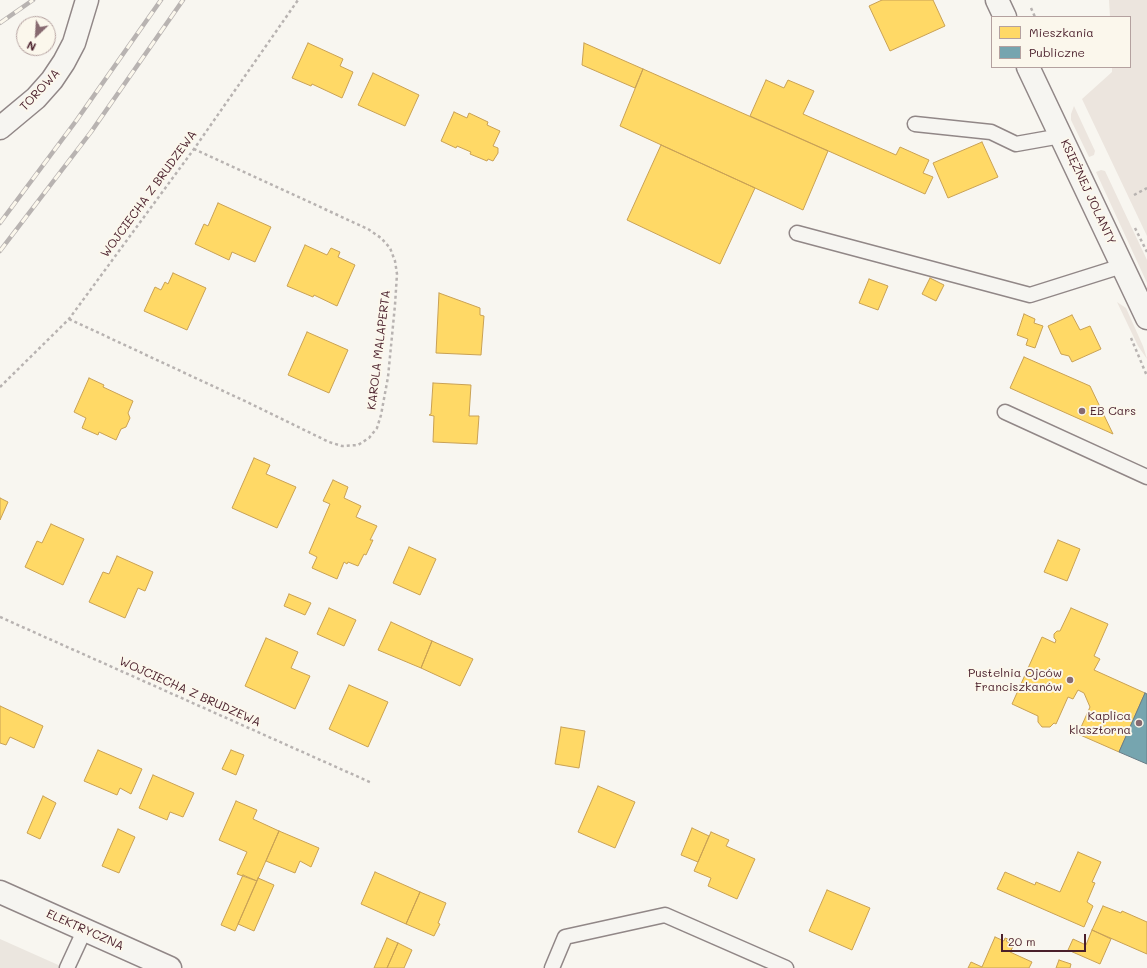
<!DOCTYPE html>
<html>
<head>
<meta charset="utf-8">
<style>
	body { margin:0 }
	#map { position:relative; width:1147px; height:968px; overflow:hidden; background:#f8f6f0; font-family:Mali,sans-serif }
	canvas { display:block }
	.legend { position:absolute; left:991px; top:16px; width:140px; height:52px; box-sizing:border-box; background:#fbf7ec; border:1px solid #b4a19f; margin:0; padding:5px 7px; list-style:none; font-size:12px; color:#4a1f2b }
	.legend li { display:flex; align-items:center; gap:8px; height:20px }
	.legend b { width:20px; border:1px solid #b4a19f }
	.north { position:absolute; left:16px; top:16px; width:40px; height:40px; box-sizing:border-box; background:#fbf7ec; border:1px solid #b4a19f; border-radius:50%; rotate:205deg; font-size:11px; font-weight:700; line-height:16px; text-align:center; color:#4a1f2b }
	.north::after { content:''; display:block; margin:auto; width:14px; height:18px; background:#876a70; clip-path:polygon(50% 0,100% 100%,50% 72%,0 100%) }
	.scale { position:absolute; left:1001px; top:934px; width:85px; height:18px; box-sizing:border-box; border:2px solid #4a1f2b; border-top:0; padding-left:5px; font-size:12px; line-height:14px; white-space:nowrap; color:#4a1f2b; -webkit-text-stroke:3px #fbf7ec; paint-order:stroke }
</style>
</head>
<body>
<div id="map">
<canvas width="1147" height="968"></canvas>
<ul class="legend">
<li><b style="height:11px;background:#ffd966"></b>Mieszkania</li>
<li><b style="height:11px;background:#76a5af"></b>Publiczne</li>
</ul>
<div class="north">N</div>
<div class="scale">20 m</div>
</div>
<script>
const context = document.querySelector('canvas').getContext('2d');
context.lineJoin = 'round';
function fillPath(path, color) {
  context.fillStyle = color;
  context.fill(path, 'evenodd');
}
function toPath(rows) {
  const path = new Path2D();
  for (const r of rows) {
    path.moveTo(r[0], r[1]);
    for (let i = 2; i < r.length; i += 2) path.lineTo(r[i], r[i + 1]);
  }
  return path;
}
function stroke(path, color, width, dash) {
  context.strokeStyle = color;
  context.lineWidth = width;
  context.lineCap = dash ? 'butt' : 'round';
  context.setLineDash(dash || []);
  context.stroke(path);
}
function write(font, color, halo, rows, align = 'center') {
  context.font = font + ' Mali,sans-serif';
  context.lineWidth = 4;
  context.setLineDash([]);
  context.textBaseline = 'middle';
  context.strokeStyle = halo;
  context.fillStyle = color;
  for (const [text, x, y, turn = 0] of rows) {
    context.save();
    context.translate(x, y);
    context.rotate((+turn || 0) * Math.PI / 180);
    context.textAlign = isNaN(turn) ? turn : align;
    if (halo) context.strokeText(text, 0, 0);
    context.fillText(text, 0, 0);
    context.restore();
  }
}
const built = toPath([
	[0,939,65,968,0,968]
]);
const green = toPath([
	[1109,0,1147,0,1147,236,1082,99,1112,72,1112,67,1130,67,1130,17,1110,17],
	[1074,106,1095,151,1094,155,1089,157,1071,120,1071,114],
	[1101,170,1105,171,1147,260,1147,283,1096,172],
	[1117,302,1126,308,1143,346,1147,359,1138,346]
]);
const homes = toPath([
	[882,0,933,0,945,26,890,51,869,6,882,0],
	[308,43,343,59,340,66,353,72,342,98,312,84,311,86,292,78,308,43],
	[584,43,643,69,635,88,582,65,584,43],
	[643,69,828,151,803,210,620,126,643,69],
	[373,73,419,95,405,126,358,105,373,73],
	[766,80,784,88,788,80,814,91,803,114,896,155,900,147,929,160,923,173,933,177,925,194,750,116,766,80],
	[454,112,467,118,469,113,488,122,487,125,500,131,493,146,498,148,498,153,493,161,488,159,487,161,470,154,471,152,457,146,456,148,441,141,454,112],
	[982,142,998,177,948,198,933,163,982,142],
	[661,145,755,188,720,264,627,220,661,145],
	[218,203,271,227,255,262,232,252,229,260,195,244,204,224,208,226,218,203],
	[305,245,327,255,331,248,340,252,338,257,355,265,337,306,314,295,313,297,287,286,305,245],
	[173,273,206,288,187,330,144,311,155,287,161,290,165,282,168,284,173,273],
	[930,278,944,285,936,301,922,294,930,278],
	[869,279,888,286,878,310,859,303,869,279],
	[439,293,480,308,480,315,484,316,481,355,436,353,439,293],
	[1024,314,1035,319,1034,323,1043,326,1035,348,1026,345,1028,339,1017,335,1024,314],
	[1072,315,1080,330,1090,326,1101,349,1072,362,1069,356,1061,354,1048,326,1072,315],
	[307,332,348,350,329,393,288,375,307,332],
	[1024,357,1090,386,1113,434,1010,388,1024,357],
	[89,378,104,385,103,387,133,401,128,413,130,418,126,427,121,429,116,440,99,432,98,435,82,428,86,418,74,412,89,378],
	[433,383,471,385,469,416,479,416,477,444,433,442,434,416,429,415,431,414,433,383],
	[254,458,270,465,266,474,296,487,277,528,232,508,254,458],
	[333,480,348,487,344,498,361,506,356,517,377,526,370,540,373,540,366,555,364,554,358,566,348,562,347,564,344,562,337,579,312,568,317,557,309,553,330,504,323,501,333,480],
	[0,498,8,502,0,520,0,498],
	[51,524,84,539,63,585,25,567,37,541,42,543,51,524],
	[1058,540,1080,549,1067,581,1044,572,1058,540],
	[409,547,436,559,420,595,393,583,409,547],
	[117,556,153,572,145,591,138,588,125,618,89,602,103,572,109,574,117,556],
	[289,594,311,603,305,615,284,606,289,594],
	[329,608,356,620,344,646,317,634,329,608],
	[1071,608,1108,624,1094,656,1100,659,1094,670,1145,693,1119,752,1078,734,1090,707,1084,693,1078,690,1073,699,1068,697,1056,724,1054,723,1050,727,1042,727,1038,722,1038,716,1012,704,1042,637,1055,643,1056,640,1054,638,1054,634,1057,631,1060,631,1071,608],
	[391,622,432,641,421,668,378,650,391,622],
	[266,638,298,652,291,668,310,676,295,709,245,686,266,638],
	[432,641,473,659,460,686,421,668,432,641],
	[349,685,388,702,368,747,329,729,349,685],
	[0,706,43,726,34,748,10,737,6,745,0,743,0,706],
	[561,727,585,731,579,768,555,764,561,727],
	[98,750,142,769,131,794,120,788,117,795,84,781,98,750],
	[231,750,244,755,236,775,222,769,231,750],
	[153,775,194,793,183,817,170,812,167,820,139,808,153,775],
	[598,786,635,802,615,848,578,832,598,786],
	[43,796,56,803,40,839,27,833,43,796],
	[236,801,257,810,253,819,279,831,257,881,237,874,247,852,219,840,236,801],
	[692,828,709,836,698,862,681,855,692,828],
	[118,829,135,837,119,873,102,866,118,829],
	[279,831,319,848,311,867,300,861,295,873,266,861,279,831],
	[711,832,729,840,726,846,755,859,737,899,708,886,711,878,694,871,711,832],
	[1078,852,1101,862,1092,882,1095,883,1087,902,1093,906,1084,927,997,889,1005,872,1035,885,1036,882,1060,892,1078,852],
	[375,872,420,892,406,924,361,904,375,872],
	[243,875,257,881,235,931,221,925,243,875],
	[258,878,274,885,254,931,238,924,258,878],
	[827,890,870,908,852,950,809,931,827,890],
	[420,892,446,903,438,923,440,924,434,936,406,924,420,892],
	[1103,906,1121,913,1122,911,1147,922,1147,954,1092,930,1103,906],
	[1092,930,1111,939,1100,964,1068,950,1073,939,1086,945,1092,930],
	[995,937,1004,941,1005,938,1008,939,1006,941,1014,945,1010,952,1032,962,1029,968,968,968,971,962,982,967,995,937],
	[387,938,398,943,387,968,374,968,387,938],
	[398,943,412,950,404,968,387,968,398,943],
	[1059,960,1071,964,1070,968,1056,968,1059,960]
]);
const public = toPath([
	[1145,693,1147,694,1147,764,1119,752,1145,693]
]);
const path = toPath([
	[1031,8,1035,17],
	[1134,195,1147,188],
	[1135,228,1147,252],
	[69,319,247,402,329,442,342,446,358,445,369,438,377,428,381,415,388,377,395,305,397,274,395,261,390,248,381,238,368,229,194,149],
	[1131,338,1147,376],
	[0,387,69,319,194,149,298,0],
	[0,617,372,783]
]);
const service = toPath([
	[915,124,991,132,1016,144,1061,136],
	[797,233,1030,295,1122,266],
	[1005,412,1147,477],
	[67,968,85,929],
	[552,968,565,937,665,915,786,968]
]);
const minor = toPath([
	[0,128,36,98,52,80,64,62,74,43,87,0],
	[0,892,170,968]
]);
const tertiary = toPath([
	[997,0,1005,17],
	[1028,67,1147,318]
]);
const rail = toPath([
	[0,23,33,0],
	[0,223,76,121,161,0],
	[0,251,91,132,183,0]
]);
const markers = [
	[1082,411,4,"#876a70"],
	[1070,680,4,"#876a70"],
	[1139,723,4,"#876a70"]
];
const streetNames = [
	["TOROWA",40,90,-47],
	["KSIĘŻNEJ JOLANTY",1088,192,65],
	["WOJCIECHA Z BRUDZEWA",149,194,-54],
	["KAROLA MALAPERTA",379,350,-83],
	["WOJCIECHA Z BRUDZEWA",190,692,24],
	["ELEKTRYCZNA",85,930,24]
];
const poiNames = [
	["EB Cars",1090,411,"left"],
	["Pustelnia Ojców",1062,673],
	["Franciszkanów",1062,687],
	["Kaplica",1131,716],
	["klasztorna",1131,730]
];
fillPath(built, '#ebe6df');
fillPath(green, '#ece5de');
fillPath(homes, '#ffd966');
stroke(homes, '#c9a154', 1);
fillPath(public, '#76a5af');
stroke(public, '#697d87', 1);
stroke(service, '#918787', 17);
stroke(minor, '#918787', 25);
stroke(tertiary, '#918787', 25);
stroke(path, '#b8b3b1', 2.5, [3, 3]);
stroke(service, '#f6f5f1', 14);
stroke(minor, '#f6f5f1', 22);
stroke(tertiary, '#f6f5f1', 22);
stroke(rail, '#b8b3b1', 4.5);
stroke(rail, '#fbf7ec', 3, [9]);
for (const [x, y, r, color] of markers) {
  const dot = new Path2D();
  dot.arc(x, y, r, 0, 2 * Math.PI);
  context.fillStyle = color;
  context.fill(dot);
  stroke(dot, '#fbf7ec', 1.5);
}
write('12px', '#4a1f2b', '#fbf7ec', streetNames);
write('12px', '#4a1f2b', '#fbf7ec', poiNames, 'right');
</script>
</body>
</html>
